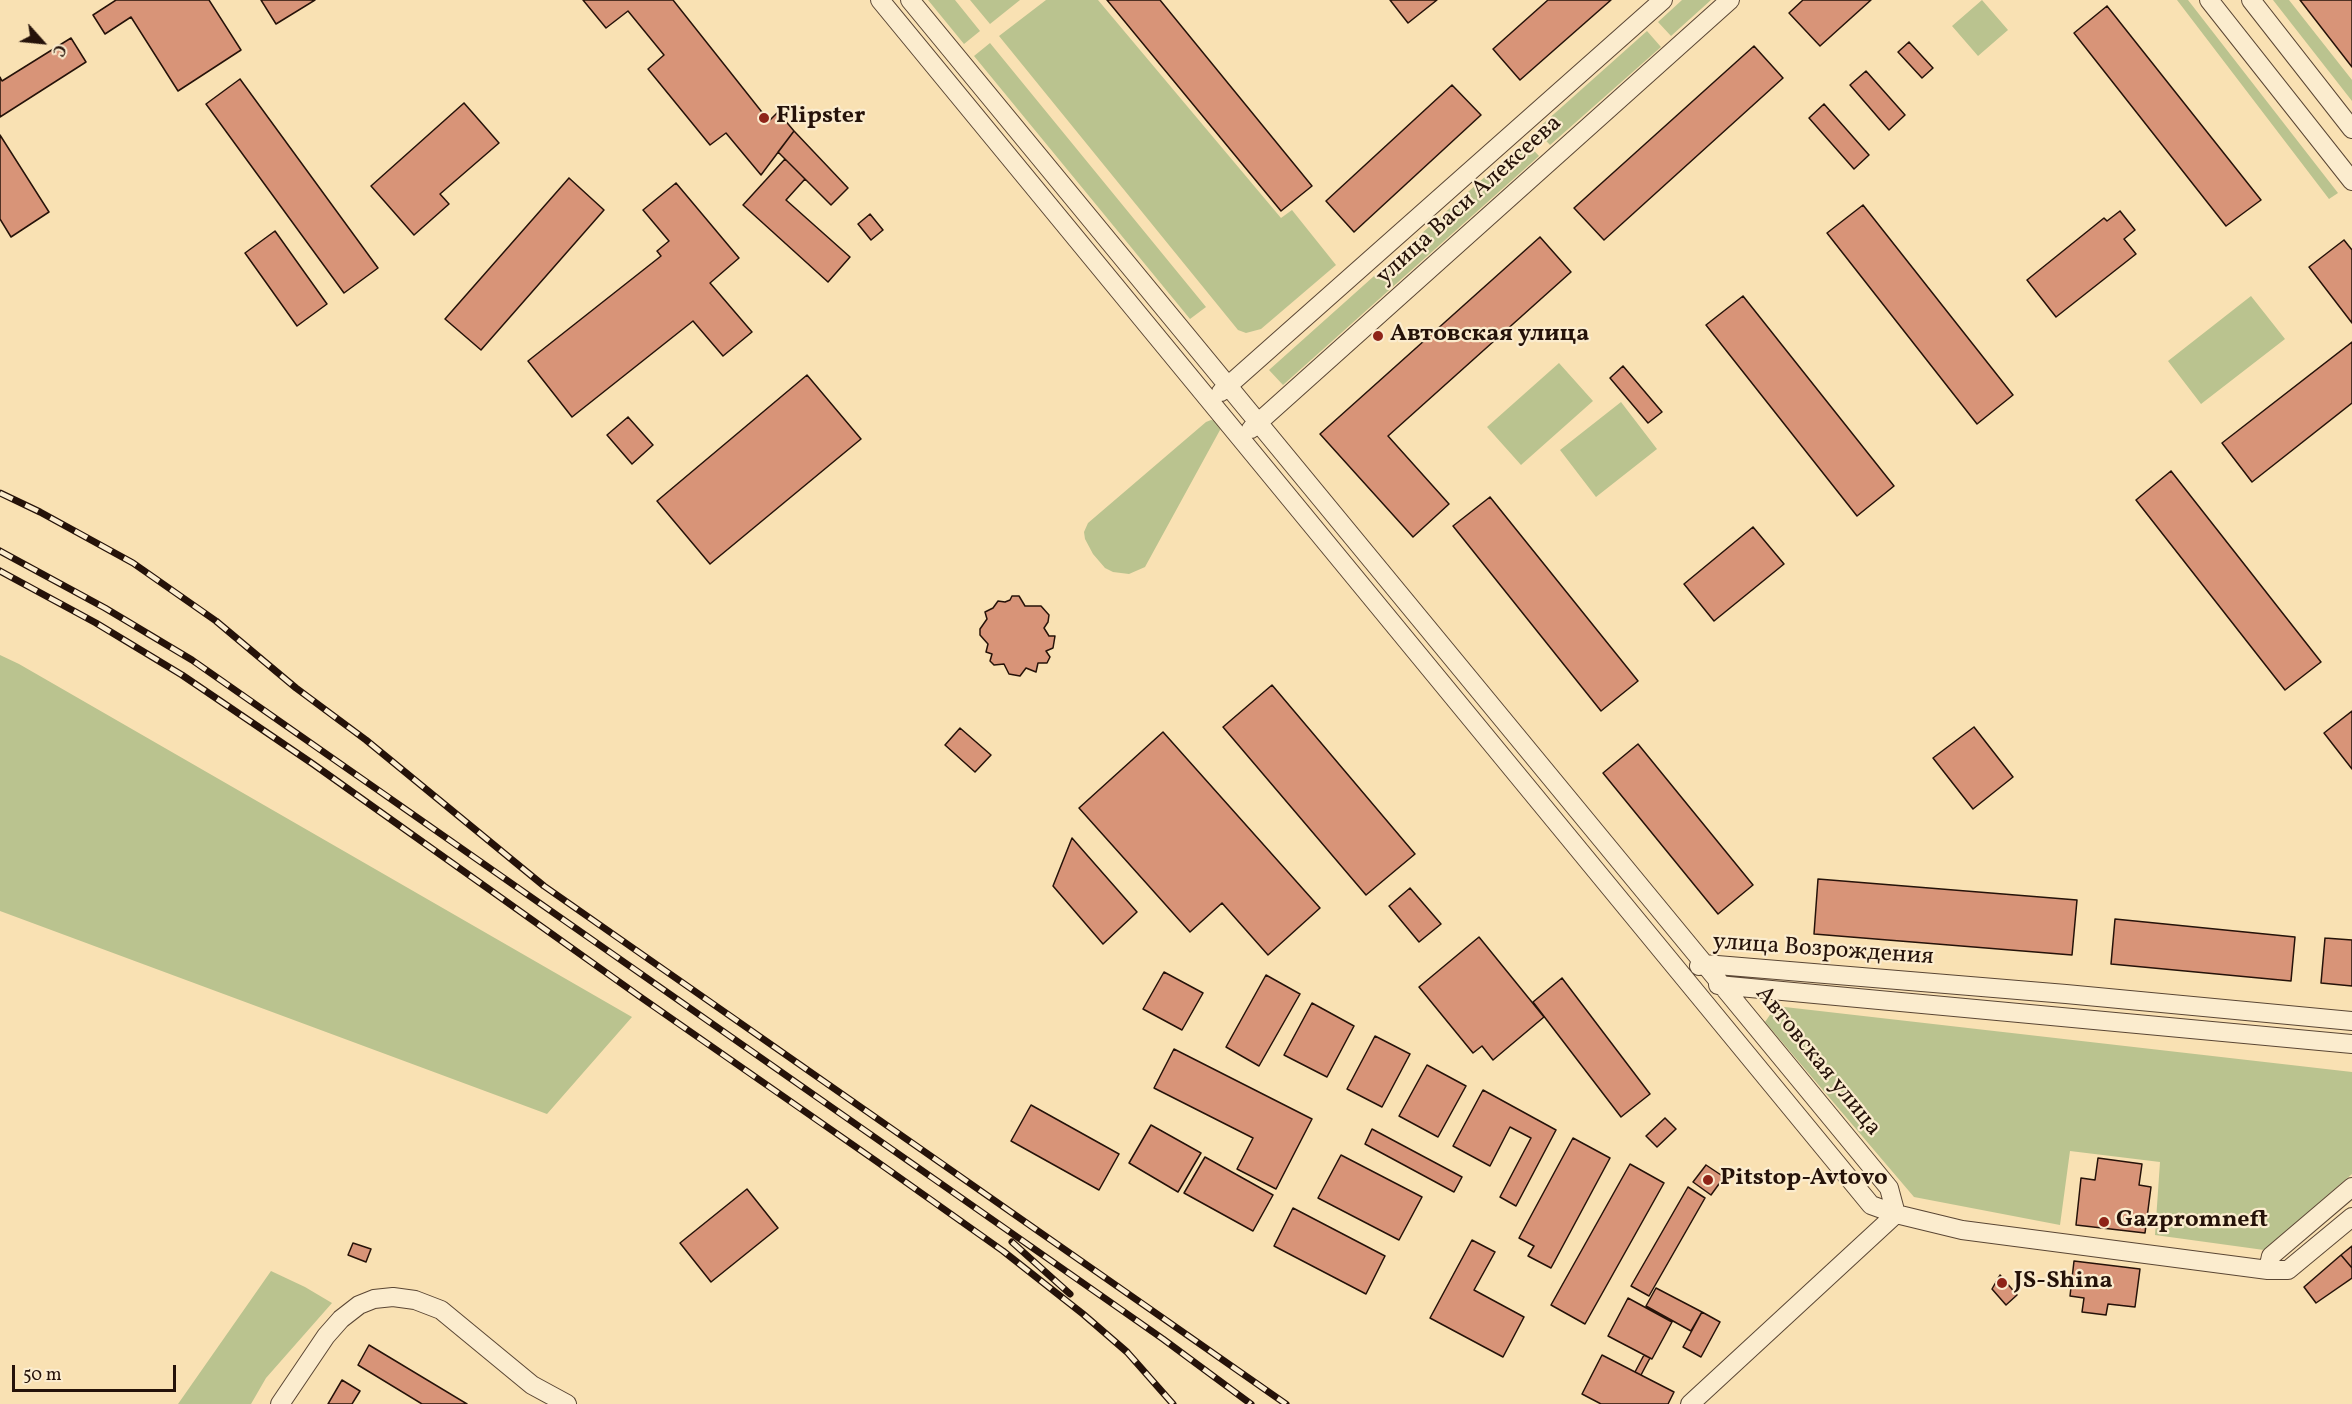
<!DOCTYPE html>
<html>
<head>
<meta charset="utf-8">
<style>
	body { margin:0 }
	#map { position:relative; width:2352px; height:1404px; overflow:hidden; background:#f9e1b3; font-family:Vollkorn,serif }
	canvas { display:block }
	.north { position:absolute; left:12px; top:12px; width:60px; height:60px; -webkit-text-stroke:4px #fbecce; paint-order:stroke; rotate:117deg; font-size:16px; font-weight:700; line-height:24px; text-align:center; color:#251209 }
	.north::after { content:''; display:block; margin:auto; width:21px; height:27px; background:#251209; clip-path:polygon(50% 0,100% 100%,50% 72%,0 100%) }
	.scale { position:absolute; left:12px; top:1365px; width:164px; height:27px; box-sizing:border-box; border:3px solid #251209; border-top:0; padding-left:8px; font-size:18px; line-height:21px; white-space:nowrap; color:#251209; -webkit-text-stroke:4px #fbecce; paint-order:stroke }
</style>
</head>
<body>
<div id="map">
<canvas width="2352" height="1404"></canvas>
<div class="north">С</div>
<div class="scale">50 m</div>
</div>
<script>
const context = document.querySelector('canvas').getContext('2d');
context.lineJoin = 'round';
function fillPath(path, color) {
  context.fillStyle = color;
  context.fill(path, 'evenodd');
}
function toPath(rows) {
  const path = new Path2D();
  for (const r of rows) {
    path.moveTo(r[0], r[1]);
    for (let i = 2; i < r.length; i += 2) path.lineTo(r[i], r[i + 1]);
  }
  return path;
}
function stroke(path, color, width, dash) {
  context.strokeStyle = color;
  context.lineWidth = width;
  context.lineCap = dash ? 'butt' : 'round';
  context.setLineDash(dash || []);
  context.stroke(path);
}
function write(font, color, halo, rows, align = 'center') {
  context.font = font + ' Vollkorn,serif';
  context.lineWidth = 4.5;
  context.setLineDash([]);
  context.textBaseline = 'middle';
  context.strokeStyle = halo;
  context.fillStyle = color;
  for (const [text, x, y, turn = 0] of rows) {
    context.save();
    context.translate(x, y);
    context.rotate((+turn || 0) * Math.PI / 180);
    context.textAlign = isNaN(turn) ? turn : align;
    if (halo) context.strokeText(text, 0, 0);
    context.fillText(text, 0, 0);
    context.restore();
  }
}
const green = toPath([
	[928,0,955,0,980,31,964,44],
	[970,0,1020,0,990,24],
	[1046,0,1098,0,1281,218,1292,210,1336,265,1261,329,1246,333,1238,330,999,36],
	[1682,0,1711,0,1671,36,1658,22],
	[1982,0,2008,30,1978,56,1952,26],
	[2177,0,2188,0,2338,193,2329,199],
	[2273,0,2289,0,2352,80,2352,101],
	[1647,31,1661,47,1550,145,1536,130],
	[990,43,1206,307,1190,319,974,56],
	[1525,141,1539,156,1283,385,1269,370],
	[2251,296,2285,339,2201,404,2168,361],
	[1559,363,1593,401,1521,465,1487,427],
	[1621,402,1657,449,1596,497,1560,450],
	[1211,420,1217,421,1220,425,1220,430,1145,567,1129,574,1113,572,1105,568,1093,554,1085,539,1084,532,1088,523,1206,422],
	[0,655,19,664,632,1017,547,1114,0,911],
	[1776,1006,2352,1072,2352,1174,2264,1250,2155,1235,2160,1162,2070,1151,2060,1225,1914,1197,1765,1022],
	[271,1271,305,1287,332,1303,266,1378,251,1404,178,1404]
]);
const building = toPath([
	[116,0,209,0,241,50,178,91,131,17,105,34,93,15,116,0],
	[261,0,315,0,276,24,261,0],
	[583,0,673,0,769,121,778,112,794,131,761,175,726,133,710,145,648,69,664,55,628,11,606,28,583,0],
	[1107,0,1160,0,1312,186,1281,211,1107,0],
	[1390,0,1437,0,1408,23,1390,0],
	[1548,0,1611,0,1520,80,1493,49,1548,0],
	[1803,0,1871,0,1820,46,1789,13,1803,0],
	[2300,0,2352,0,2352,67,2300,0],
	[2107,6,2261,200,2226,226,2074,33,2107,6],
	[71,38,86,62,0,117,0,77,2,81,71,38],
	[1909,42,1933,68,1922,78,1898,52,1909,42],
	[1754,46,1783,78,1604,240,1574,208,1754,46],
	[1866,71,1905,115,1889,130,1850,85,1866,71],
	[240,79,378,268,344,293,206,104,240,79],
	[1452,85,1481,115,1354,232,1326,201,1452,85],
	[464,103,499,143,440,194,449,204,414,235,371,186,464,103],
	[1824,104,1869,155,1854,169,1809,118,1824,104],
	[794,131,848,188,831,205,778,152,794,131],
	[0,135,49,212,11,237,0,219,0,135],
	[785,159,805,179,786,200,850,257,828,282,743,205,785,159],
	[569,178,604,210,481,350,445,319,569,178],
	[676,183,739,258,710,283,752,332,723,356,693,321,572,417,528,361,661,256,657,251,669,241,643,210,676,183],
	[1863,205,2013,395,1977,424,1827,233,1863,205],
	[2120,211,2135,230,2124,239,2136,254,2056,317,2027,280,2104,218,2107,221,2120,211],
	[870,214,883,230,871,240,858,224,870,214],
	[275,231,327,304,297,326,245,253,275,231],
	[1540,237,1571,272,1388,436,1449,504,1413,537,1320,434,1540,237],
	[2344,240,2352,250,2352,323,2309,267,2344,240],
	[1743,296,1894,486,1857,516,1706,325,1743,296],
	[2352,342,2352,403,2252,482,2222,443,2352,342],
	[1623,366,1662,412,1648,423,1610,378,1623,366],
	[807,375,861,439,710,564,657,501,807,375],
	[628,417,653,445,632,464,607,435,628,417],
	[2171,471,2321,662,2285,690,2136,500,2171,471],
	[1490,497,1638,681,1601,711,1453,526,1490,497],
	[1753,527,1784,564,1714,621,1684,584,1753,527],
	[1012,596,1019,596,1025,606,1041,606,1049,615,1048,622,1044,628,1049,636,1055,636,1053,648,1046,651,1050,657,1047,663,1038,663,1036,672,1026,668,1020,676,1009,674,1004,664,994,665,990,661,992,654,986,652,988,644,980,635,980,629,987,619,985,612,993,608,998,601,1005,602,1010,600,1012,596],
	[1272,685,1415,854,1366,895,1223,727,1272,685],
	[2352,711,2352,769,2324,733,2352,711],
	[1974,727,2013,777,1973,809,1933,758,1974,727],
	[960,728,991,755,975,772,945,745,960,728],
	[1163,732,1320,908,1268,955,1222,903,1190,932,1079,808,1163,732],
	[1638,744,1753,885,1718,914,1603,773,1638,744],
	[1072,838,1137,912,1103,944,1053,886,1072,838],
	[1818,879,2077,900,2072,955,1814,934,1818,879],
	[1410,888,1441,924,1419,942,1389,906,1410,888],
	[2115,919,2295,937,2291,981,2111,964,2115,919],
	[1479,937,1544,1017,1493,1060,1482,1046,1473,1053,1419,987,1479,937],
	[2325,938,2352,940,2352,986,2321,983,2325,938],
	[1164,972,1203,993,1182,1030,1143,1009,1164,972],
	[1266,975,1300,994,1259,1066,1226,1047,1266,975],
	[1562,978,1650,1094,1621,1117,1533,1002,1562,978],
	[1312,1003,1354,1026,1327,1077,1284,1055,1312,1003],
	[1375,1036,1410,1054,1382,1107,1347,1089,1375,1036],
	[1174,1049,1312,1119,1276,1189,1237,1169,1253,1138,1154,1088,1174,1049],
	[1427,1065,1466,1086,1438,1137,1399,1116,1427,1065],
	[1483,1090,1556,1130,1516,1206,1500,1197,1531,1138,1510,1127,1490,1166,1453,1146,1483,1090],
	[1031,1105,1119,1154,1099,1190,1011,1141,1031,1105],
	[1665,1118,1676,1129,1657,1147,1646,1136,1665,1118],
	[1151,1125,1201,1153,1178,1192,1129,1163,1151,1125],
	[1372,1129,1462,1177,1454,1192,1365,1144,1372,1129],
	[1573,1138,1610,1158,1551,1268,1528,1256,1534,1246,1519,1238,1573,1138],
	[1341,1155,1422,1197,1399,1240,1318,1198,1341,1155],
	[1205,1157,1273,1195,1253,1231,1184,1193,1205,1157],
	[2098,1158,2142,1164,2139,1185,2151,1187,2145,1233,2076,1225,2081,1178,2095,1180,2098,1158],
	[1630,1164,1664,1183,1585,1324,1551,1305,1630,1164],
	[1706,1165,1724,1177,1711,1195,1693,1182,1706,1165],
	[1688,1187,1705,1198,1649,1296,1631,1286,1688,1187],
	[747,1189,778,1228,711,1282,680,1243,747,1189],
	[1293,1208,1385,1256,1366,1294,1274,1246,1293,1208],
	[1472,1240,1495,1252,1474,1290,1524,1317,1503,1357,1430,1318,1472,1240],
	[353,1243,371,1249,366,1262,348,1255,353,1243],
	[2352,1246,2352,1268,2341,1255,2352,1246],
	[2341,1255,2352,1268,2352,1278,2316,1303,2304,1287,2341,1255],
	[2074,1261,2140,1269,2135,1307,2108,1304,2106,1315,2082,1312,2084,1298,2070,1296,2074,1261],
	[2000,1275,2017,1295,2006,1305,1992,1289,2000,1275],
	[1656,1288,1702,1312,1691,1331,1646,1306,1656,1288],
	[1628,1298,1672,1322,1652,1359,1608,1336,1628,1298],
	[1702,1312,1720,1322,1701,1357,1683,1347,1702,1312],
	[369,1345,467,1404,422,1404,358,1365,369,1345],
	[1602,1355,1674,1392,1668,1404,1601,1404,1582,1394,1602,1355],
	[1644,1355,1650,1358,1641,1375,1635,1372,1644,1355],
	[342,1380,360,1391,352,1404,328,1404,342,1380]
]);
const street = toPath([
	[880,0,1871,1205,1896,1214,1962,1230,2268,1270,2288,1270,2352,1217],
	[910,0,1889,1188,1896,1214],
	[2209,0,2352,181],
	[2251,0,2352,129],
	[1221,392,1663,0],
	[1251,429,1730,0],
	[1699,966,1705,964,2066,994,2352,1021],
	[1718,985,2352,1044],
	[2268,1270,2271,1256,2352,1187],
	[280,1404,326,1336,341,1319,359,1305,374,1299,393,1297,415,1300,441,1310,532,1385,567,1404],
	[1690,1404,1896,1214]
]);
const rail = toPath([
	[0,493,40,512,133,563,216,621,296,688,366,740,544,886,1286,1404],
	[0,551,105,608,192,660,1163,1339,1251,1404],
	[0,571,96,623,182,675,313,764,639,996,876,1161,1003,1251,1083,1314,1127,1352,1173,1404],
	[1012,1242,1070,1294]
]);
const markers = [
	[764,118,6,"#8f2418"],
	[1378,336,6,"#8f2418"],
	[1708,1180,6,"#8f2418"],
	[2104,1222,6,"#8f2418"],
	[2002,1283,6,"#8f2418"]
];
const poiNames = [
	["Flipster",776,118],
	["Автовская улица",1390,336],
	["Pitstop-Avtovo",1720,1180],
	["Gazpromneft",2116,1222],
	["JS-Shina",2014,1283]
];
const streetNames = [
	["улица Васи Алексеева",1470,201,-42],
	["улица Возрождения",1823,951,4],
	["Автовская улица",1817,1062,51]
];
fillPath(green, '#bac38f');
fillPath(building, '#d89478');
stroke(building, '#251209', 1.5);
stroke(street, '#5a4634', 20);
stroke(street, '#fbecce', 18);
stroke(rail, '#251209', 7);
stroke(rail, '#fbecce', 4.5, [14]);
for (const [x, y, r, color] of markers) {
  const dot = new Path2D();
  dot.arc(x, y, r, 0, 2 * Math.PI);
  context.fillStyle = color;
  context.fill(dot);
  stroke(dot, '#fbecce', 2);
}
write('bold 24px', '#251209', '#fbecce', poiNames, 'left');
write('24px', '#251209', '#fbecce', streetNames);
</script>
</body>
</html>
